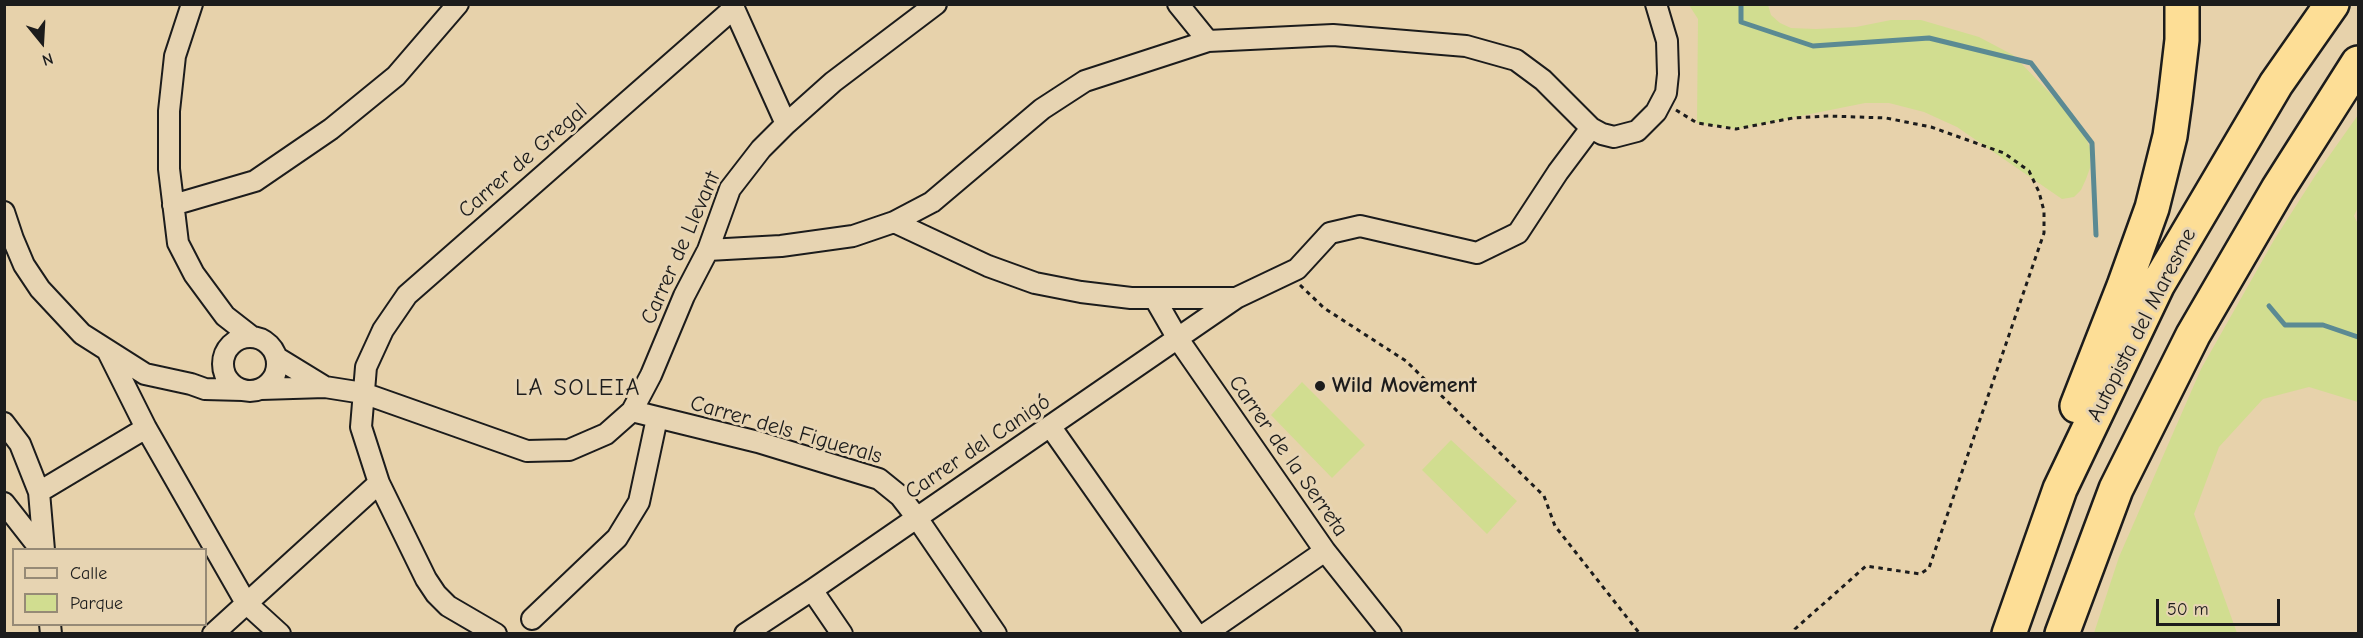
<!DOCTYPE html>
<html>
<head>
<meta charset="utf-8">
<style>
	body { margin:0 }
	#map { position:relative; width:2363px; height:638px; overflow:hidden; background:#e7d2ab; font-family:"Comic Neue",sans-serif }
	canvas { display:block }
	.frame { position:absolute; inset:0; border:6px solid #1c1c1c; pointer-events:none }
	.legend { position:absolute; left:12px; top:548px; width:195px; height:78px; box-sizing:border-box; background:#e7d4b2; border:2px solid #968a76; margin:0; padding:8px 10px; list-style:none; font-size:18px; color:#1c1c1c }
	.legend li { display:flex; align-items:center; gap:12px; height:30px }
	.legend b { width:30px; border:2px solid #968a76 }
	.north { position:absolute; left:12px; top:12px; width:60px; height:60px; -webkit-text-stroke:4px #e7d4b2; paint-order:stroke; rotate:162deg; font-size:16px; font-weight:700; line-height:24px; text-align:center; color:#1c1c1c }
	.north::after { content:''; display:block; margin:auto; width:21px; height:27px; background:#1c1c1c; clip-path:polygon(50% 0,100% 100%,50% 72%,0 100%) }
	.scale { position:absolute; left:2156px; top:599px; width:124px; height:27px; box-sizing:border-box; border:3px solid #1c1c1c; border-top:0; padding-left:8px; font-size:18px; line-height:21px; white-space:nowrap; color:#1c1c1c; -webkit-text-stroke:4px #e7d4b2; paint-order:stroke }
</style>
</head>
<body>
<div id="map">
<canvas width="2363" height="638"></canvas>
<div class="frame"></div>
<ul class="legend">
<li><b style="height:8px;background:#e7d4b2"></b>Calle</li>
<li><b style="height:16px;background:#d1dd90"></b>Parque</li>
</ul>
<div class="north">N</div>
<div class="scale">50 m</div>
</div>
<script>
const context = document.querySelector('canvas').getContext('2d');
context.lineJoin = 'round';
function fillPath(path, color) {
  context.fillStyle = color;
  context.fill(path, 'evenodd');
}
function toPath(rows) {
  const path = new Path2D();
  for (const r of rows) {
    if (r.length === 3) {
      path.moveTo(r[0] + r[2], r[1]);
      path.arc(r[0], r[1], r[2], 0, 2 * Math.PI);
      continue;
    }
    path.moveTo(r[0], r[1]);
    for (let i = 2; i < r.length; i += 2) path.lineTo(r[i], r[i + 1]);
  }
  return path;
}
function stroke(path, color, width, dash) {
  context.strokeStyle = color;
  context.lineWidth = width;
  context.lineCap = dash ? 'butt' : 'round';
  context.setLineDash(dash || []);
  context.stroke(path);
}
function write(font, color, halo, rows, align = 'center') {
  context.font = font + ' "Comic Neue",sans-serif';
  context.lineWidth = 6;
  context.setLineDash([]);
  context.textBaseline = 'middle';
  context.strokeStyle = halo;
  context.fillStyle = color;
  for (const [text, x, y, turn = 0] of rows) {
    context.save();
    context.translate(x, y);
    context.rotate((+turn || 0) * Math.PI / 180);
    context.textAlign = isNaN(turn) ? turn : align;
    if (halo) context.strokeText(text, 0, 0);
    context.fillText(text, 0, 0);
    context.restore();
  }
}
const green = toPath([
	[1689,5,1768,5,1771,15,1780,23,1791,28,1816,29,1856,27,1891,20,1921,20,1979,37,2013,55,2081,125,2090,148,2090,168,2086,179,2081,190,2074,197,2062,199,1957,127,1924,112,1889,103,1865,103,1736,129,1697,123,1698,19],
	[2358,115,2358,207,2354,216,2358,224,2358,402,2309,387,2263,399,2219,447,2194,514,2237,633,2094,633,2119,557,2201,369,2274,240,2315,176],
	[1302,382,1365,445,1332,478,1271,415],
	[1451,440,1517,501,1487,534,1422,470]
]);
const stream = toPath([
	[1741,4,1741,22,1813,46,1929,38,2031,63,2092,143,2096,235],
	[2269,306,2285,325,2323,325,2358,337]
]);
const path = toPath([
	[1676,110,1697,123,1736,129,1793,118,1829,116,1886,118,1931,127,2004,153,2029,171,2039,192,2044,211,2044,233,1929,568,1920,574,1866,566,1795,629,1793,634],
	[1300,285,1324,308,1406,361,1544,496,1555,526,1640,634]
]);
const minor = toPath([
	[192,4,175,56,169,111,169,169,178,243,194,274,225,316,252,337],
	[732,4,786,124],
	[1178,4,1208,41],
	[173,205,255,181,331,129,396,76,458,4],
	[4,212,13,239,24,265,40,289,82,334,145,374,191,384,205,389,243,390],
	[894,222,988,266,1035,283,1081,292,1131,298,1236,298,1297,269,1330,233,1360,226,1477,253,1518,233,1558,172,1591,128],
	[708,250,781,246,853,236,894,222,932,202,1042,109,1085,81,1208,41,1333,35,1466,46,1516,60,1543,80,1591,128,1602,134,1614,137,1637,131,1656,112,1666,93,1668,74,1667,41,1656,4],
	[1155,299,1178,339,1325,551,1391,634],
	[250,364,27],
	[107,350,146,428,246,603,280,634],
	[276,357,325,387],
	[261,389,325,387,363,393,527,451,569,450,606,434,632,411,651,375,684,296,708,250,730,189,761,149,786,124,833,82,936,4],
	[632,411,758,442,879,479,900,496,917,518,996,634],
	[4,423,20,444,39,492,44,550],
	[1050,426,1196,634],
	[39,492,146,428],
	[4,503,41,550],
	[812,590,842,634],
	[532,619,617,538,639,502,657,418],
	[50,624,51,634],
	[213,634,379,483],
	[496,634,448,606,436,594,426,579,379,483,361,427,366,367,383,330,407,295,733,9],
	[745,634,812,590,1236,298],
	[1205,634,1325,551]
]);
const motorway = toPath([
	[2077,406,2124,286,2152,208,2170,136,2175,100,2182,40,2182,4],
	[2009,634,2060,489,2158,284,2276,84,2332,4],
	[2062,634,2116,489,2193,335,2278,189,2358,63]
]);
const markers = [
	[1320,386,6,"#1c1c1c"]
];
const streetNames = [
	["Carrer de Gregal",523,161,-41],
	["Carrer de Llevant",681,248,-66],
	["Autopista del Maresme",2142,325,-63],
	["Carrer dels Figuerals",786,430,16],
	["Carrer del Canigó",978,447,-34],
	["Carrer de la Serreta",1288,456,55]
];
const poiNames = [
	["Wild Movement",1332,386]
];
const neighbourhoodNames = [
	["LA SOLEIA",578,388]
];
fillPath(green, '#d1dd90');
stroke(stream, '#5b8a93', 5);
stroke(minor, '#1c1c1c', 24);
stroke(motorway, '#1c1c1c', 38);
stroke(path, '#1c1c1c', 3, [4.5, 4.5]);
stroke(minor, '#e7d4b2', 20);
stroke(motorway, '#fdde96', 33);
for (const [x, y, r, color] of markers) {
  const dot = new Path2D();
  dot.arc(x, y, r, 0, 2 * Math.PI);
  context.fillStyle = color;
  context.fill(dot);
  stroke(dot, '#e7d4b2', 2);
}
write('22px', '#1c1c1c', '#e7d4b2', streetNames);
write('bold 22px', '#1c1c1c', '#e7d4b2', poiNames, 'left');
context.letterSpacing = '1.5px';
write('24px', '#1c1c1c', '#e7d4b2', neighbourhoodNames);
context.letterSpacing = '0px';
</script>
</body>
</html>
